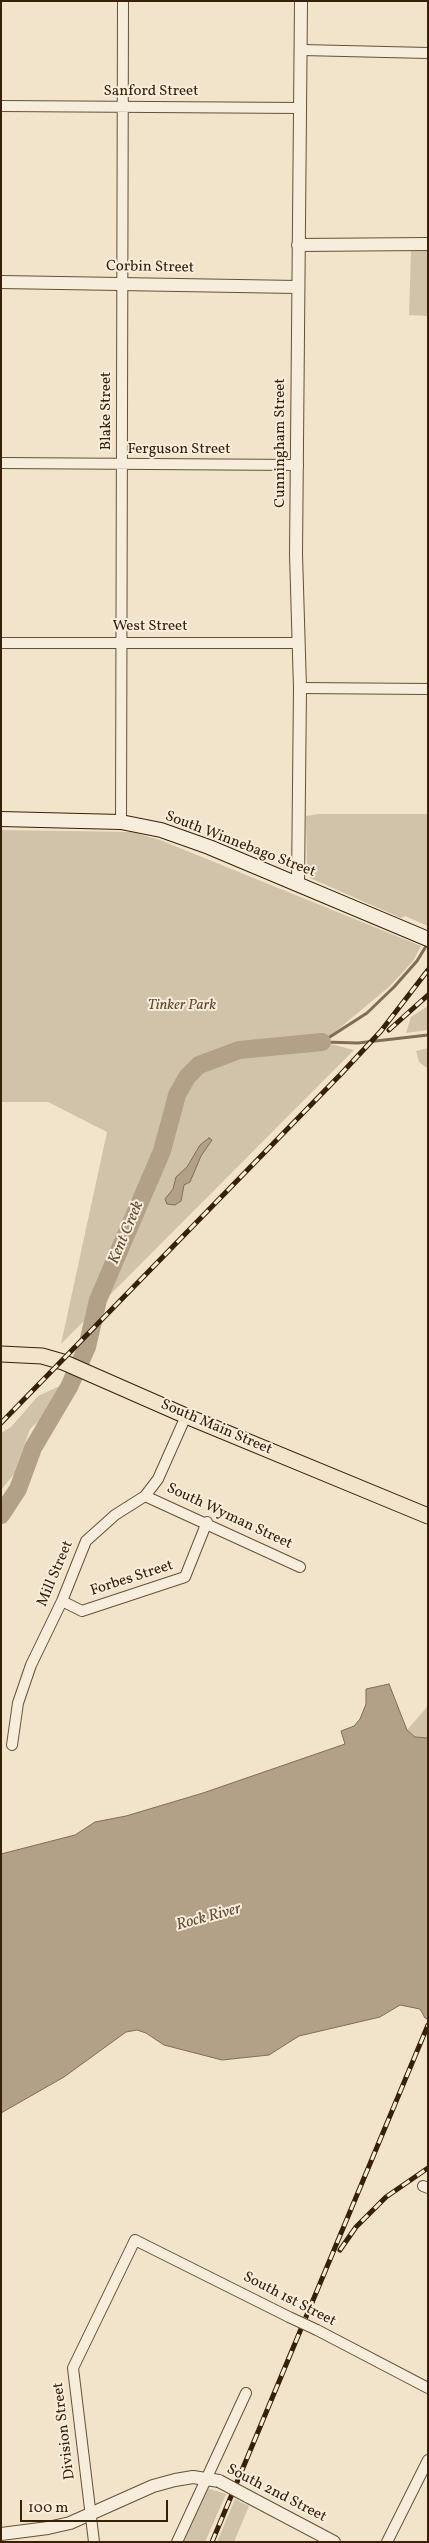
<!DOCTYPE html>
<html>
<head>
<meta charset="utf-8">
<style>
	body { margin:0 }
	#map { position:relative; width:429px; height:2543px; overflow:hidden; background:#f1e4ca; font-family:Vollkorn,serif }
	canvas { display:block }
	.frame { position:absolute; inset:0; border:2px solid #372006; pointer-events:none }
	.scale { position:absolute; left:20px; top:2500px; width:148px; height:22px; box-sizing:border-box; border:2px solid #372006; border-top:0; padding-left:6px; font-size:15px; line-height:18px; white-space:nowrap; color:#372006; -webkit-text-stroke:4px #f6eddd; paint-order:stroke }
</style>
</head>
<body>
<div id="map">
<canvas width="429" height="2543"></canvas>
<div class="frame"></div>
<div class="scale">100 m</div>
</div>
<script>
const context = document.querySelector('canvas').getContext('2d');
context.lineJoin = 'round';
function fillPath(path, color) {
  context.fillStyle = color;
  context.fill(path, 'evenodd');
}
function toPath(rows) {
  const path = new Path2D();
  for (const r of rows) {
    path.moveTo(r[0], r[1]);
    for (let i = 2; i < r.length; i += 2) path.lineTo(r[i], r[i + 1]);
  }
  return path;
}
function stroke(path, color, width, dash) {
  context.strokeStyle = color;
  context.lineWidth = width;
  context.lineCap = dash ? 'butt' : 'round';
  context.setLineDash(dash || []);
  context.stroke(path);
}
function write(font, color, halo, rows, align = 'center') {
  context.font = font + ' Vollkorn,serif';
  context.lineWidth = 4;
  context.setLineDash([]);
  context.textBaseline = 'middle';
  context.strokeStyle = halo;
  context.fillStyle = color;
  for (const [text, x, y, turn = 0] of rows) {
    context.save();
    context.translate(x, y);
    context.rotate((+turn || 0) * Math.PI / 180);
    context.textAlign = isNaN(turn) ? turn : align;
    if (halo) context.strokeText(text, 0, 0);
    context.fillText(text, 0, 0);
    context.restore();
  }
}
const green = toPath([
	[411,251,428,251,428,316,409,315],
	[318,814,428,814,428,926,405,916,401,918,310,878,307,871,306,816],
	[1,830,132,832,160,840,421,946,413,961,390,986,323,1042,354,1050,61,1344,107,1132,48,1102,1,1102],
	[428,1006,428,1030,406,1033,411,1017],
	[428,1048,428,1069,419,1062,416,1051],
	[60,1386,43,1417,30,1429,14,1474,1,1490,1,1433,11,1427,38,1396],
	[428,1706,428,1738,415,1737,407,1730],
	[207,2488,226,2494,205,2542,182,2542],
	[235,2499,249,2506,234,2542,217,2542]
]);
const water = toPath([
	[209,1138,212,1140,201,1156,190,1182,184,1185,181,1201,175,1205,167,1204,165,1199,173,1189,176,1177,187,1167,200,1145,209,1138],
	[389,1684,407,1730,415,1737,428,1738,428,2019,425,2018,420,2009,400,2005,380,2017,299,2036,269,2055,222,2060,164,2045,146,2033,137,2030,126,2032,64,2077,1,2113,1,1854,75,1835,95,1822,126,1816,203,1793,345,1744,341,1731,354,1726,360,1719,366,1704,366,1689,389,1684]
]);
const stream = toPath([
	[322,1042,367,1013,394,987,417,961,428,943],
	[324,1042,358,1043,428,1035]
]);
const river = toPath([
	[1,1515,18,1489,33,1448,69,1387,87,1347,98,1300,162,1151,177,1095,187,1077,199,1065,239,1050,322,1042]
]);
const minor = toPath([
	[302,50,428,53],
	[1,106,301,108],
	[1,463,298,465],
	[1,643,299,643],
	[300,688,428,689],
	[121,822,123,1],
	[145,1496,300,1567],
	[62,1601,82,1611,185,1577,207,1522],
	[12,1745,18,1703,31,1665,62,1601,86,1541,115,1515,145,1496,158,1479,186,1416],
	[423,2186,428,2188],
	[317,2330,428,2388],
	[94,2542,73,2368,135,2240,289,2317],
	[177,2542,246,2393],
	[387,2542,428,2460]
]);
const tertiary = toPath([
	[298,245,428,244],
	[1,282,297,287],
	[298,884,300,688,296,554,301,1],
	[247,2496,334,2542],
	[1,2534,48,2528,70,2523,153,2486,175,2480,193,2477,219,2481]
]);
const secondary = toPath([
	[1,819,121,822,161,830,209,847,428,939]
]);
const primary = toPath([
	[1,1354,42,1356,63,1362,186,1416,428,1516]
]);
const rail = toPath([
	[389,1030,428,995],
	[1,1423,341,1074,381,1031,428,970],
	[340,2250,356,2227,386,2197,428,2168],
	[212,2542,428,2025]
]);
const minorBridge = toPath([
	[289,2317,317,2330]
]);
const tertiaryBridge = toPath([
	[219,2481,247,2496]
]);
const streetNames = [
	["Sanford Street",151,92],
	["Corbin Street",150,268,1],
	["Blake Street",107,411,-90],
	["Cunningham Street",281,443,-90],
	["Ferguson Street",179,450],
	["West Street",150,627],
	["South Winnebago Street",240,845,21],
	["South Main Street",216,1428,23],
	["South Wyman Street",229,1517,25],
	["Mill Street",56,1574,-67],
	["Forbes Street",132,1579,-18],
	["South 1st Street",289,2300,27],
	["Division Street",65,2431,-97],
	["South 2nd Street",276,2494,27]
];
const parkNames = [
	["Tinker Park",182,1006]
];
const waterNames = [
	["Kent Creek",127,1233,-67],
	["Rock River",209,1918,-15]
];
fillPath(green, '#d1c3a9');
fillPath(water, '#b2a187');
stroke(water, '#816d53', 1);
stroke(stream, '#816d53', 3);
stroke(river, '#b2a187', 18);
stroke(minor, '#665137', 12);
stroke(tertiary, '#665137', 14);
stroke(secondary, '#372006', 16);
stroke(primary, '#372006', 17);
stroke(minor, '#f6eddd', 10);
stroke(tertiary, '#f6eddd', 12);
stroke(secondary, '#f6eddd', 14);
stroke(primary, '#f1e4ca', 15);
stroke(rail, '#372006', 5);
stroke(rail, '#f6eddd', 3, [9]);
stroke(minorBridge, '#665137', 12, []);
stroke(tertiaryBridge, '#665137', 14, []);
stroke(minorBridge, '#f6eddd', 10);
stroke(tertiaryBridge, '#f6eddd', 12);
write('15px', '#372006', '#f6eddd', streetNames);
write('italic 15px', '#5e492f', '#f6eddd', parkNames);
write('italic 16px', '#624d33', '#f6eddd', waterNames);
</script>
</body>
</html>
